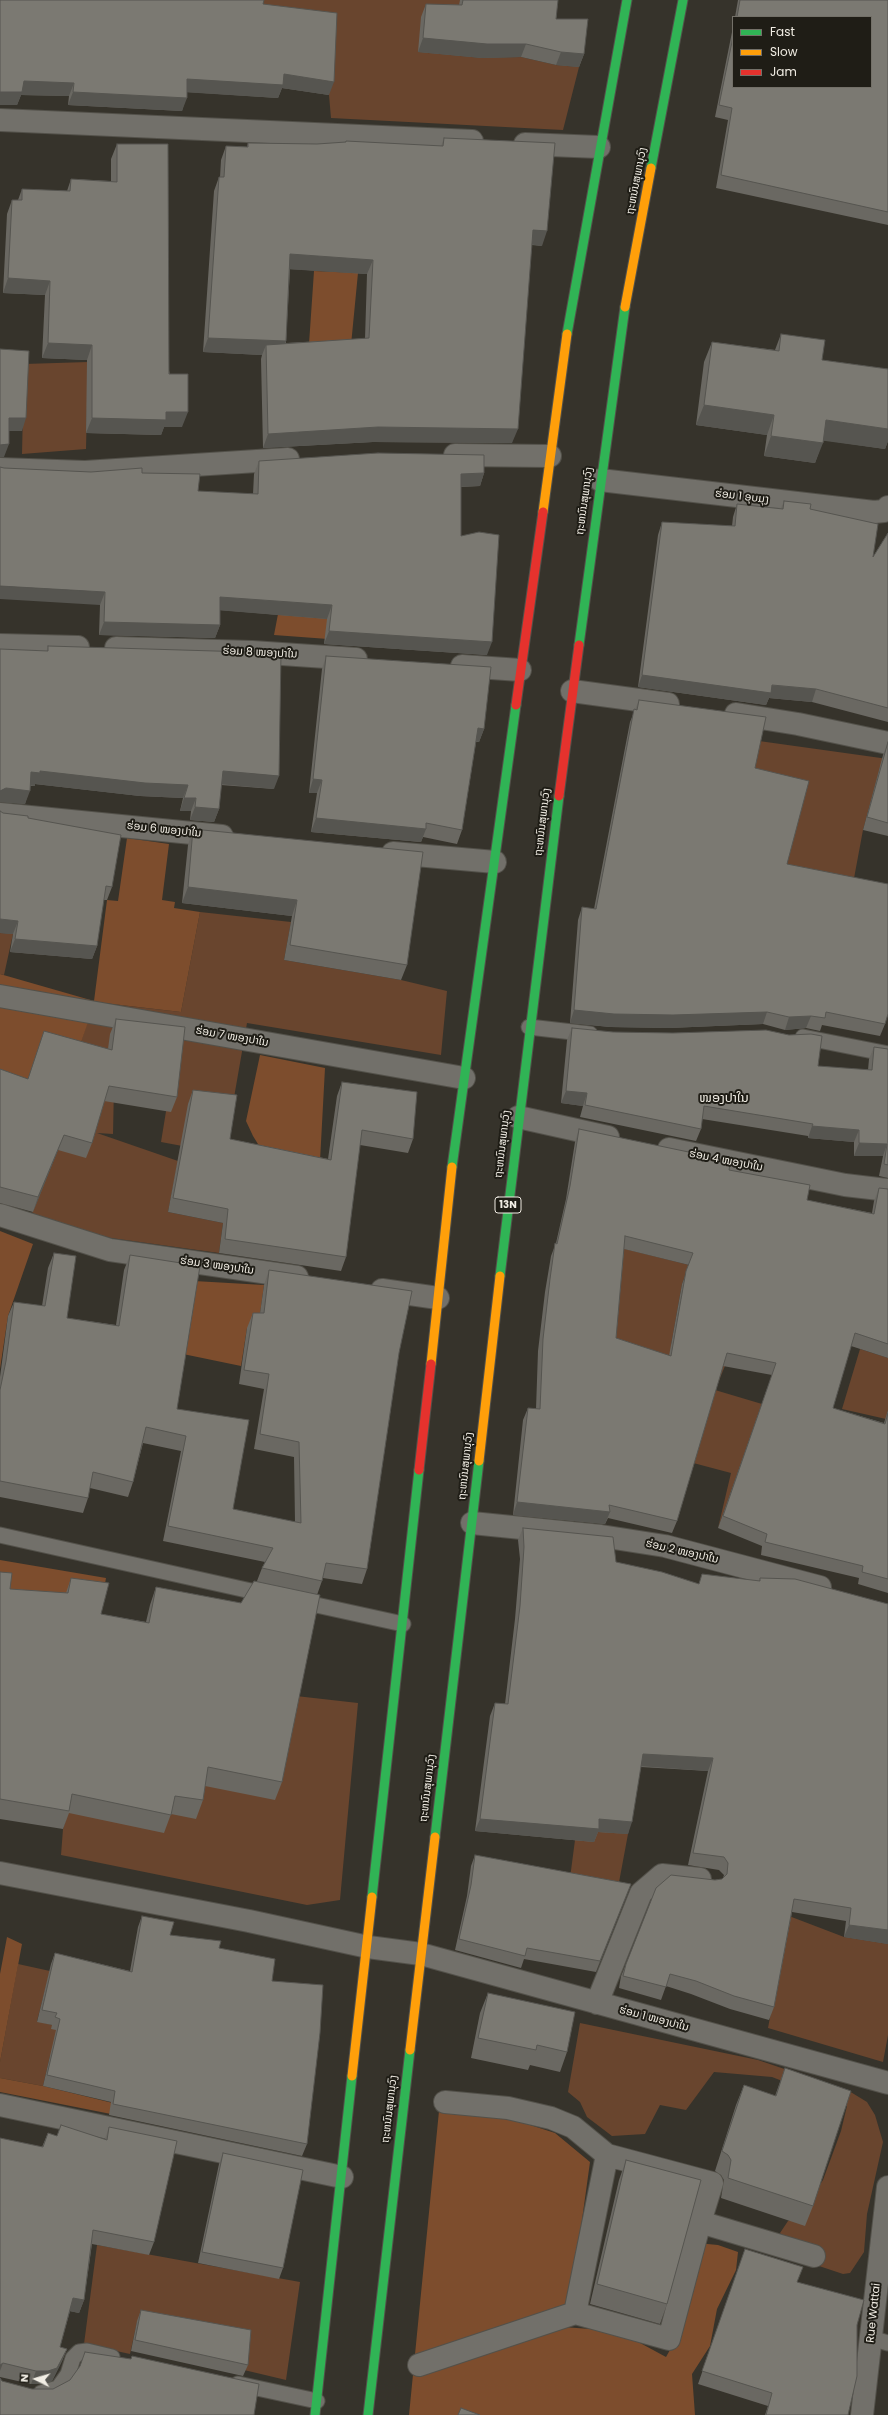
<!DOCTYPE html>
<html>
<head>
<meta charset="utf-8">
<style>
	body { margin:0 }
	#map { position:relative; width:888px; height:2415px; overflow:hidden; background:#36332b; font-family:Poppins,sans-serif }
	canvas { display:block }
	.legend { position:absolute; left:732px; top:16px; width:140px; height:72px; box-sizing:border-box; background:#1f1d16; border:1px solid #737068; margin:0; padding:5px 7px; list-style:none; font-size:12px; color:#f1ede4 }
	.legend li { display:flex; align-items:center; gap:8px; height:20px }
	.legend b { width:20px; border:1px solid #737068 }
	.north { position:absolute; left:16px; top:2359px; width:40px; height:40px; -webkit-text-stroke:3px #1f1d16; paint-order:stroke; rotate:275deg; font-size:11px; font-weight:700; line-height:16px; text-align:center; color:#f1ede4 }
	.north::after { content:''; display:block; margin:auto; width:14px; height:18px; background:#f1ede4; clip-path:polygon(50% 0,100% 100%,50% 72%,0 100%) }
</style>
</head>
<body>
<div id="map">
<canvas width="888" height="2415"></canvas>
<ul class="legend">
<li><b style="height:5px;background:#30b455"></b>Fast</li>
<li><b style="height:5px;background:#ff9f0a"></b>Slow</li>
<li><b style="height:5px;background:#e5322d"></b>Jam</li>
</ul>
<div class="north">N</div>
</div>
<script>
const context = document.querySelector('canvas').getContext('2d');
context.lineJoin = 'round';
function fillPath(path, color) {
  context.fillStyle = color;
  context.fill(path, 'evenodd');
}
function toPath(rows) {
  const path = new Path2D();
  for (const r of rows) {
    path.moveTo(r[0], r[1]);
    for (let i = 2; i < r.length; i += 2) path.lineTo(r[i], r[i + 1]);
  }
  return path;
}
function stroke(path, color, width, dash) {
  context.strokeStyle = color;
  context.lineWidth = width;
  context.lineCap = dash ? 'butt' : 'round';
  context.setLineDash(dash || []);
  context.stroke(path);
}
function write(font, color, halo, rows, align = 'center') {
  context.font = font + ' Poppins,"Noto Sans Lao",sans-serif';
  context.lineWidth = 4;
  context.setLineDash([]);
  context.textBaseline = 'middle';
  context.strokeStyle = halo;
  context.fillStyle = color;
  for (const [text, x, y, turn = 0] of rows) {
    context.save();
    context.translate(x, y);
    context.rotate((+turn || 0) * Math.PI / 180);
    context.textAlign = isNaN(turn) ? turn : align;
    if (halo) context.strokeText(text, 0, 0);
    context.fillText(text, 0, 0);
    context.restore();
  }
}
const green = toPath([
	[260,0,462,0,459,19,419,52,482,58,521,57,556,65,579,67,563,130,331,118,329,95,259,18],
	[88,362,86,449,22,454,24,364],
	[759,741,888,759,880,767,863,830,852,889,801,911,742,819],
	[200,912,291,922,284,960,401,980,447,991,441,1055,247,1023,232,1109,193,1148,161,1142,169,1093,114,1086,113,1134,97,1133,178,1161,168,1212,223,1223,219,1253,111,1238,31,1216,58,1150,76,1057,94,1002,181,1012],
	[0,933,13,934,4,975,0,974],
	[621,1248,689,1265,682,1284,671,1345,725,1366,715,1390,762,1404,718,1528,731,1473,682,1460,612,1350],
	[860,1349,888,1358,888,1410,886,1419,842,1409],
	[296,1696,358,1703,340,1900,307,1905,61,1855,63,1829,72,1798,168,1814],
	[595,1831,628,1834,617,1893,570,1878,575,1840],
	[789,1916,844,1937,888,1944,888,2035,883,2062,768,2028],
	[18,1964,50,1971,37,2021,52,2025,69,2033,50,2056,43,2086,0,2078,0,2062],
	[580,2023,758,2060,849,2091,867,2102,875,2115,883,2142,867,2214,864,2252,850,2273,843,2274,801,2260,780,2233,788,2221,799,2217,823,2180,841,2131,847,2106,772,2077,714,2072,686,2110,660,2105,645,2134,612,2136,587,2117,580,2102,568,2092],
	[97,2245,300,2282,286,2380,244,2370,137,2322,130,2354,84,2344]
]);
const forest = toPath([
	[314,271,358,273,351,345,309,344],
	[278,614,357,619,355,641,274,635],
	[127,838,169,844,162,900,175,902,174,908,200,912,181,1012,95,1002,76,1057,23,1092,0,1085,0,974,94,1001,107,900,118,901],
	[260,1055,325,1068,320,1161,266,1157,253,1136,246,1121],
	[0,1231,33,1244,8,1316,0,1369],
	[194,1281,264,1285,258,1328,247,1328,241,1366,183,1354],
	[0,1560,106,1578,102,1601,0,1590],
	[7,1937,22,1944,0,2062,0,1974],
	[0,2078,43,2086,117,2104,111,2114,0,2092],
	[439,2111,493,2113,555,2133,590,2162,578,2249,563,2327,618,2331,666,2357,679,2334,692,2298,691,2266,697,2243,718,2245,738,2252,736,2270,717,2309,710,2346,692,2374,695,2415,409,2415]
]);
const lane = toPath([
	[529,1027,590,1034],
	[803,1037,888,1054],
	[0,1535,269,1595],
	[298,1601,403,1624],
	[871,2338,888,2343],
	[238,2384,317,2401],
	[41,2393,58,2388,68,2374,73,2358,79,2352,87,2351,112,2357]
]);
const street = toPath([
	[0,120,472,141],
	[525,144,599,147],
	[455,455,550,456],
	[0,469,85,472,288,459],
	[600,480,874,512,884,511,888,507],
	[0,645,78,647],
	[116,648,252,652,356,659],
	[462,666,520,670],
	[572,691,668,704],
	[736,714,798,724,888,743],
	[0,814,222,836],
	[393,853,495,862],
	[0,996,464,1078],
	[518,1117,608,1137],
	[669,1149,845,1185,888,1190],
	[0,1215,110,1250,297,1277],
	[382,1290,438,1298],
	[472,1523,601,1536,665,1546,820,1587],
	[0,1873,249,1921,368,1947,421,1954,888,2083],
	[597,2003,641,1893,662,1875,700,1879],
	[445,2102,508,2108,551,2118,573,2127,607,2155],
	[0,2105,342,2177],
	[575,2313,669,2339,700,2222],
	[419,2365,575,2313,607,2155,712,2183,700,2222,814,2256],
	[862,2415,888,2187]
]);
const fast = toPath([
	[651,168,683,0],
	[567,334,627,0],
	[579,645,625,307],
	[452,1167,516,705],
	[500,1276,559,796],
	[435,1837,479,1461],
	[372,1897,419,1470],
	[315,2415,352,2076],
	[368,2415,410,2050]
]);
const slow = toPath([
	[625,307,651,168],
	[543,512,567,334],
	[431,1364,452,1167],
	[479,1461,500,1276],
	[410,2050,435,1837],
	[352,2076,372,1897]
]);
const jam = toPath([
	[516,705,543,512],
	[559,796,579,645],
	[419,1470,431,1364]
]);
const wall = toPath([
	[0,0,263,4,329,95,282,88,278,98,187,92,182,111,68,105,69,96,21,95,17,105,0,105],
	[460,0,558,0,556,19,584,54,579,67,556,65,521,57,482,58,418,52,421,17,426,4,459,5],
	[738,0,888,0,888,225,716,188,728,120,715,117,733,27,733,87,871,17,735,17],
	[444,138,542,246,532,245,512,443,373,442,263,448,261,359,262,355,203,352,214,191,219,177,220,177,221,160,226,146,247,147,248,143,317,144,345,142,346,141,441,146],
	[290,269,367,274,365,339,286,343,286,341],
	[117,144,182,427,164,427,161,435,86,433,87,360,42,358,45,295,3,293,7,214,12,200,18,200,22,189,67,191,71,179,111,181,111,159],
	[781,334,822,360,888,369,888,441,885,449,823,440,815,463,764,456,767,435,696,425,704,362,712,342,775,350],
	[259,461,484,473,480,486,461,487,461,536,487,655,324,644,327,619,220,610,220,625,215,638,99,635,100,605,4,468,91,472,142,473,198,491,253,494,254,474],
	[784,501,810,509,873,557,888,533,888,722,812,702,769,698,766,705,638,687,658,535,662,522,732,526,733,517,737,504,781,508],
	[48,646,274,789,221,785,219,809,214,822,190,820,191,811,180,811,183,798,140,796,35,784,35,786,30,786,25,804,1,802],
	[326,656,484,729,479,742,476,742,462,830,457,844,423,837,421,842,311,832,317,793,309,793,322,669],
	[639,700,755,768,787,864,885,1024,880,1036,822,1025,820,1031,806,1028,785,1030,763,1024,669,1028,610,1027,570,1023,578,920,582,907,594,909,630,722],
	[888,742,888,836,863,830,883,755],
	[0,811,3,813,28,818,112,887,107,900,103,900,97,946,92,959,10,952,13,934,0,933],
	[193,829,407,965,401,980,284,960,292,916,182,903,188,845],
	[116,1019,177,1097,171,1112,104,1101,92,1143,86,1158,58,1150,33,1212,0,1203,0,1069,27,1079,108,1049,110,1034],
	[572,1028,818,1066,868,1070,869,1059,874,1047,888,1049,888,1178,879,1176,883,1156,854,1156,854,1142,808,1138,808,1136,702,1119,701,1129,696,1141,580,1117,583,1106,561,1103,567,1040],
	[342,1082,413,1139,408,1153,360,1145,346,1257,341,1271,219,1253,223,1223,168,1212,188,1104,193,1090,230,1139,328,1159,337,1096],
	[579,1129,698,1157,729,1170,807,1200,872,1213,874,1201,879,1188,888,1189,888,1358,851,1346,833,1408,884,1423,888,1410,888,1593,858,1584,859,1578,761,1555,762,1546,718,1528,772,1375,723,1366,677,1521,672,1533,608,1518,605,1524,513,1515,523,1420,528,1408,536,1409,538,1351,545,1292,551,1256,556,1243,566,1199,575,1142],
	[624,1249,689,1265,682,1284,669,1356,616,1338],
	[54,1253,67,1318,116,1325,124,1270,130,1255,177,1409,233,1509,295,1522,294,1457,254,1449,264,1389,239,1384,247,1328,253,1313,260,1313,264,1285,269,1270,399,1353,367,1569,362,1584,323,1578,317,1595,282,1782,275,1800,205,1786,203,1800,196,1819,171,1814,164,1833,69,1813,63,1829,0,1819,0,1572,10,1589,66,1593,71,1578,101,1614,146,1622,150,1605,156,1587,241,1603,257,1581,262,1568,265,1562,163,1541,181,1451,143,1443,133,1482,128,1497,90,1488,88,1498,83,1513,0,1497,0,1377,8,1316,14,1302,42,1306,48,1268],
	[523,1528,616,1562,699,1584,759,1581,760,1578,888,1604,888,1944,844,1937,846,1921,792,1912,774,2007,769,2020,730,2009,691,1994,666,1986,661,2000,619,1988,621,1976,626,1964,715,1880,722,1879,723,1878,724,1875,719,1870,688,1865,708,1771,641,1767,628,1834,598,1832,594,1842,475,1831,490,1716,495,1703,505,1704,515,1619,520,1559,518,1540],
	[475,1855,631,1884,596,1972,524,1959,521,1968,455,1950,467,1896,471,1866],
	[142,1916,170,1935,219,1948,272,1981,307,2144,302,2156,109,2115,111,2102,43,2086,56,2030,51,2029,52,2025,37,2022,51,1964,55,1953,130,1971,138,1927],
	[488,1993,567,2052,560,2072,530,2065,528,2070,471,2058,480,2013],
	[785,2068,813,2206,805,2226,721,2198,724,2180,721,2175,715,2171,736,2105,744,2085,775,2096],
	[109,2127,154,2242,149,2255,92,2244,84,2300,79,2313,70,2311,60,2347,67,2349,62,2361,52,2381,43,2384,31,2384,0,2377,0,2138,42,2147,48,2133,57,2136,105,2139],
	[223,2153,283,2268,279,2279,198,2263,219,2164],
	[626,2160,667,2304,660,2324,590,2304,619,2180],
	[745,2249,797,2282,857,2325,848,2415,765,2415,768,2406,698,2384],
	[141,2310,248,2365,243,2376,131,2351,137,2321]
]);
const shadedWall = toPath([
	[423,38,526,44,521,57,482,58,418,52],
	[561,52,584,54,579,67,556,65],
	[284,74,334,82,329,95,282,88,278,98,182,92,187,79],
	[24,81,74,83,69,96,21,95,17,105,0,105,0,92],
	[73,92,187,98,182,111,68,105],
	[533,230,547,231,542,246,528,244],
	[290,254,373,260,367,274,285,269],
	[8,278,50,281,45,295,3,293],
	[208,338,286,341,281,355,266,345,262,355,203,352],
	[48,343,92,345,87,360,42,358],
	[704,405,774,415,767,435,696,425],
	[166,412,188,412,182,427,164,427,161,435,86,433,92,418],
	[9,418,26,418,22,431,4,431],
	[826,420,888,429,888,441,885,449,818,440],
	[378,427,518,429,512,443,373,442,263,448,268,434],
	[771,436,823,443,815,463,764,456],
	[9,444,4,457,0,457,0,445],
	[484,473,480,486,456,487,461,474],
	[0,586,105,592,100,605,0,599],
	[220,597,332,605,327,619,216,610],
	[104,622,220,625,215,638,99,635],
	[329,631,492,642,487,655,324,644],
	[642,675,816,689,812,702,769,698,766,705,638,687],
	[478,728,484,729,479,742,473,741],
	[40,771,188,785,183,798,140,796,35,784,35,786,26,785,31,772],
	[223,771,279,776,274,789,218,784],
	[313,779,322,780,317,793,309,793],
	[6,788,30,791,25,804,0,802,0,791],
	[184,798,196,798,191,811,180,811],
	[195,807,219,809,214,822,190,820],
	[316,818,426,829,421,842,311,832],
	[188,887,297,900,292,916,182,903],
	[0,919,18,921,13,934,0,933],
	[15,939,97,946,92,959,10,952],
	[574,1010,767,1012,763,1024,669,1028,610,1027,570,1023],
	[811,1016,806,1028,785,1030,789,1017],
	[566,1091,587,1093,583,1106,561,1103],
	[812,1126,859,1130,854,1142,808,1138],
	[64,1135,58,1150,33,1212,38,1197],
	[859,1143,887,1144,883,1156,854,1156],
	[517,1502,610,1512,605,1524,513,1515],
	[643,1754,713,1758,708,1771,639,1766],
	[480,1819,599,1819,632,1822,628,1834,598,1832,594,1842,475,1831],
	[631,1884,627,1895,596,1972,600,1961],
	[849,1925,888,1930,888,1944,844,1937],
	[73,2298,84,2300,79,2313,69,2311],
	[67,2349,62,2361,52,2381,43,2384,31,2384,36,2371],
	[3,2363,0,2371,0,2365]
]);
const building = toPath([
	[0,0,264,0,263,4,337,13,334,82,284,74,283,85,187,79,187,98,73,92,74,83,24,81,22,92,0,92,0,0],
	[463,0,558,0,556,19,588,19,584,54,561,52,526,44,487,44,423,38,426,4,462,5,463,0],
	[740,0,888,0,888,212,721,175,732,108,719,105,733,37,733,87,871,87,871,17,737,17,740,0],
	[444,138,555,143,547,231,533,230,518,429,378,427,268,434,266,345,369,338,373,260,290,254,286,341,208,338,219,177,224,177,226,146,248,147,248,143,317,144,346,142,346,141,443,146,444,138],
	[117,144,168,144,169,374,188,374,188,412,166,412,166,420,92,418,92,345,48,343,50,281,8,278,12,200,22,200,22,189,70,191,71,179,117,182,117,144],
	[781,334,825,340,822,360,888,369,888,429,826,420,823,443,771,436,774,415,704,405,712,342,779,351,781,334],
	[0,349,29,351,26,418,9,418,9,444,0,445,0,349],
	[378,453,484,455,484,473,461,474,461,536,479,532,499,535,492,642,329,631,332,605,220,597,220,625,104,622,105,592,0,586,0,467,4,468,91,472,142,468,142,473,200,474,198,491,258,494,259,461,378,453],
	[784,501,811,504,810,509,878,524,873,557,888,533,888,708,816,689,772,685,771,693,642,675,662,522,735,526,737,504,783,509,784,501],
	[48,646,281,653,279,776,223,771,219,809,195,807,196,798,184,798,188,785,145,783,40,771,40,773,31,772,30,791,6,788,0,791,0,649,48,651,48,646],
	[326,656,491,667,484,729,478,728,462,830,426,823,426,829,316,818,322,780,313,779,326,656],
	[639,700,766,717,755,768,809,781,787,864,888,884,888,1014,885,1024,826,1012,825,1018,811,1016,789,1017,767,1012,673,1015,614,1014,574,1010,582,907,596,909,634,709,637,710,639,700],
	[888,742,888,823,867,817,888,742],
	[0,811,3,813,28,816,28,818,121,835,112,887,106,886,97,946,15,939,18,921,0,919,0,811],
	[193,829,423,852,407,965,290,945,297,900,188,887,193,829],
	[116,1019,185,1027,177,1097,109,1086,92,1143,64,1135,38,1197,0,1187,0,1069,28,1079,44,1031,112,1050,116,1019],
	[572,1028,613,1032,673,1033,766,1030,789,1035,811,1034,822,1036,818,1066,872,1070,874,1047,888,1049,888,1165,884,1164,887,1144,859,1143,859,1130,812,1126,813,1124,704,1106,701,1129,585,1105,587,1093,566,1091,572,1028],
	[342,1082,417,1092,413,1139,362,1130,346,1257,225,1239,228,1209,173,1198,193,1090,237,1095,230,1139,331,1160,342,1082],
	[579,1129,698,1154,698,1157,730,1164,729,1170,810,1185,807,1200,874,1214,879,1188,888,1189,888,1344,855,1333,833,1408,885,1424,888,1413,888,1579,862,1572,863,1566,765,1542,767,1534,723,1516,776,1363,727,1353,677,1521,609,1505,610,1512,517,1502,528,1408,540,1409,543,1339,550,1279,555,1243,557,1244,570,1186,579,1129],
	[625,1236,693,1253,686,1271,671,1356,616,1338,625,1236],
	[54,1253,76,1256,67,1318,119,1326,130,1255,200,1266,177,1409,249,1420,233,1509,301,1523,299,1442,260,1434,269,1374,244,1370,253,1313,264,1313,269,1270,412,1291,399,1353,367,1569,326,1563,322,1581,262,1568,273,1548,168,1526,186,1436,146,1427,133,1482,93,1472,88,1498,0,1481,0,1390,6,1361,14,1302,45,1306,54,1253],
	[523,1528,613,1537,616,1562,662,1572,699,1584,702,1574,760,1581,760,1578,795,1579,888,1604,888,1930,849,1925,851,1908,794,1899,774,2007,734,1996,696,1981,670,1974,666,1987,623,1976,626,1964,656,1888,671,1875,715,1880,722,1879,727,1874,728,1863,724,1857,693,1853,713,1758,643,1754,632,1822,599,1819,599,1829,480,1819,495,1703,508,1704,520,1606,524,1547,523,1528],
	[0,1572,12,1573,10,1589,68,1593,71,1578,109,1583,101,1614,149,1623,156,1587,241,1603,254,1581,320,1595,282,1782,208,1767,203,1800,175,1796,171,1815,72,1794,69,1811,0,1799,0,1572],
	[475,1855,631,1884,600,1961,527,1948,525,1956,459,1939,471,1885,475,1855],
	[142,1916,174,1922,170,1935,221,1941,219,1948,275,1959,272,1981,323,1985,320,2033,307,2144,113,2104,115,2091,47,2075,60,2019,55,2017,57,2013,42,2010,55,1953,132,1972,142,1916],
	[488,1993,575,2012,567,2052,537,2045,536,2050,478,2038,488,1993],
	[785,2068,851,2091,813,2206,728,2178,731,2160,728,2155,722,2151,744,2085,776,2096,785,2068],
	[61,2125,107,2140,109,2127,177,2141,154,2242,93,2230,84,2300,73,2298,60,2347,67,2349,57,2368,48,2371,36,2371,3,2363,0,2365,0,2138,43,2147,48,2133,57,2136,61,2125],
	[223,2153,303,2170,283,2268,202,2252,223,2153],
	[626,2160,701,2180,667,2304,597,2284,626,2160],
	[745,2249,803,2267,797,2282,864,2300,857,2325,857,2376,848,2415,766,2415,772,2393,702,2371,745,2249],
	[141,2310,251,2330,248,2365,135,2340,141,2310],
	[85,2352,131,2359,132,2356,259,2384,254,2415,0,2415,0,2378,2,2381,32,2389,53,2389,70,2380,80,2366,85,2352],
	[461,2408,480,2415,458,2415,461,2408]
]);
const shields = [
	[508,1205,26]
];
const shieldNames = [
	["13N",508,1205]
];
const streetNames = [
	["ຖະຫນົນສຸພານຸວົງ",637,181,-79],
	["ຮ່ອມ 1 ອຸບມຸງ",742,497,7],
	["ຖະຫນົນສຸພານຸວົງ",585,501,-82],
	["ຮ່ອມ 8 ໜອງປາໃນ",260,653,3],
	["ຖະຫນົນສຸພານຸວົງ",543,822,-83],
	["ຮ່ອມ 6 ໜອງປາໃນ",164,830,6],
	["ຮ່ອມ 7 ໜອງປາໃນ",232,1037,10],
	["ຖະຫນົນສຸພານຸວົງ",503,1144,-83],
	["ຮ່ອມ 4 ໜອງປາໃນ",726,1161,11],
	["ຮ່ອມ 3 ໜອງປາໃນ",217,1266,8],
	["ຖະຫນົນສຸພານຸວົງ",466,1466,-84],
	["ຮ່ອມ 2 ໜອງປາໃນ",682,1552,13],
	["ຖະຫນົນສຸພານຸວົງ",428,1788,-83],
	["ຮ່ອມ 1 ໜອງປາໃນ",654,2019,15],
	["ຖະຫນົນສຸພານຸວົງ",390,2109,-83],
	["Rue Wattai",874,2313,-84]
];
const quarterNames = [
	["ໜອງປາໃນ",724,1099]
];
fillPath(green, '#69452e');
fillPath(forest, '#7d4d2d');
stroke(lane, '#53514a', 17);
stroke(street, '#53514a', 24);
stroke(fast, '#53514a', 11);
stroke(slow, '#53514a', 11);
stroke(jam, '#53514a', 11);
stroke(lane, '#72706a', 15);
stroke(street, '#72706a', 22);
stroke(fast, '#30b455', 9);
stroke(slow, '#ff9f0a', 9);
stroke(jam, '#e5322d', 9);
fillPath(wall, '#6a6862');
fillPath(shadedWall, '#565550');
fillPath(building, '#7b7972');
stroke(building, '#565550', 1);
for (const [x, y, w] of shields) {
  const box = new Path2D();
  box.roundRect(x - w / 2, y - 8, w, 16, 3);
  context.fillStyle = '#1f1d16';
  context.fill(box);
  stroke(box, '#f1ede4', 1);
}
write('bold 10px', '#f1ede4', null, shieldNames);
write('11px', '#f1ede4', '#1f1d16', streetNames);
write('13px', '#f1ede4', '#1f1d16', quarterNames);
</script>
</body>
</html>
